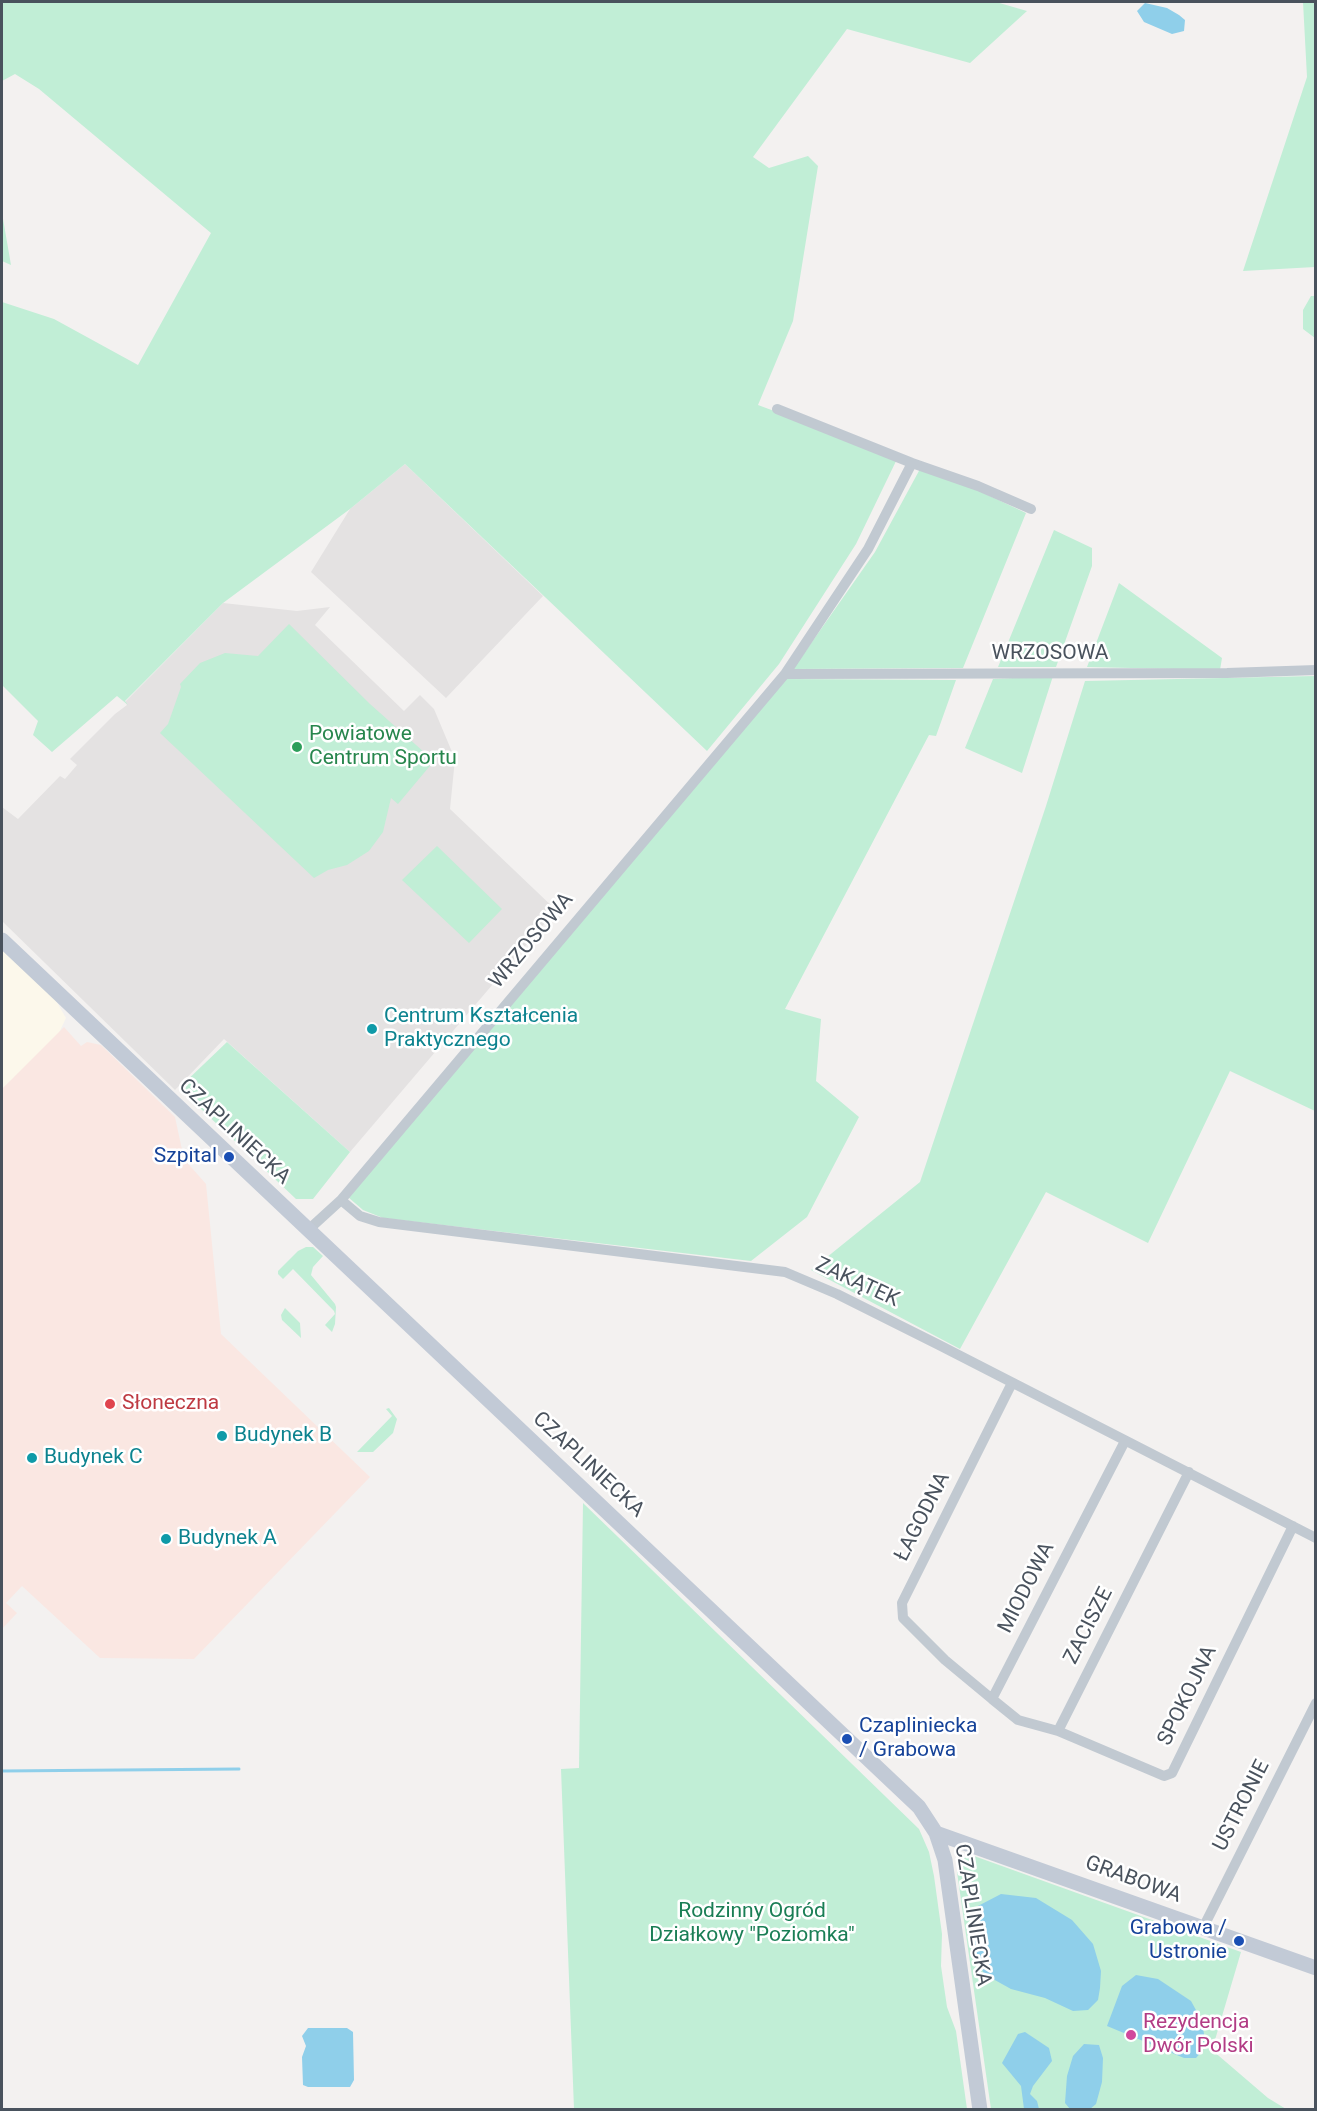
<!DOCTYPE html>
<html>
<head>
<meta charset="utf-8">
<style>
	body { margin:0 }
	#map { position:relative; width:1317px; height:2111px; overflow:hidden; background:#f3f1f0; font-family:Roboto,sans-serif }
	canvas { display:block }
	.frame { position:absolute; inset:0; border:3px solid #49525d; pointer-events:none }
</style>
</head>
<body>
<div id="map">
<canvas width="1317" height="2111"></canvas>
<div class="frame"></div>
</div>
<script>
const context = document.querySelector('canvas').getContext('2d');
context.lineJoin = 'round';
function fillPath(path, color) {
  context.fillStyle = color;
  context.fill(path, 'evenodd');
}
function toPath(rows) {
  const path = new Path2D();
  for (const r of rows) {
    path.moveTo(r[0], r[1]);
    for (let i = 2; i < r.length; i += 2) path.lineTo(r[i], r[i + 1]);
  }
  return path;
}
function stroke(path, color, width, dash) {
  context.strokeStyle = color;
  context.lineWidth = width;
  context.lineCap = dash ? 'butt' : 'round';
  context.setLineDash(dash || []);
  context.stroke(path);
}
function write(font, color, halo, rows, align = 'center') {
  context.font = font + ' Roboto,sans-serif';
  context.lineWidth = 5;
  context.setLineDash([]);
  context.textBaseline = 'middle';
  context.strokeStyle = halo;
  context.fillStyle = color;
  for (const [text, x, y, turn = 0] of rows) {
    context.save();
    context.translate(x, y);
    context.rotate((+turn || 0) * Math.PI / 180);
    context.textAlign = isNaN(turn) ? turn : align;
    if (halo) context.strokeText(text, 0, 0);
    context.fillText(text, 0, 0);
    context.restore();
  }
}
const commercial = toPath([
	[2,949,55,999,66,1018,57,1037,2,1089]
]);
const education = toPath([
	[405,464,543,596,446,698,311,572,350,509],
	[223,603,297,611,330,607,315,625,404,711,420,695,434,709,455,759,450,809,556,910,350,1152,224,1039,175,1090,2,921,2,807,18,819,60,776,65,779,77,765,70,759,115,714,127,705,125,702]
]);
const medical = toPath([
	[64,1027,81,1046,87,1042,101,1045,175,1117,184,1159,206,1184,221,1334,370,1477,194,1659,100,1658,22,1586,6,1603,17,1613,2,1629,2,1089]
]);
const green = toPath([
	[2,2,996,2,1027,11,970,63,847,29,753,157,769,168,808,156,818,166,793,321,758,405,898,457,856,544,779,664,707,751,405,464,350,509,223,603,125,701,128,705,117,696,52,752,33,735,38,721,2,685,2,302,54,319,138,365,211,233,39,89,15,74,2,81],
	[1303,2,1316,2,1315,267,1243,271,1307,77],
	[2,213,11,265,2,261],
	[1311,296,1315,296,1315,338,1303,329,1303,310],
	[920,469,971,487,1026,513,963,668,793,669,875,552],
	[1054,530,1092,548,1092,566,1056,667,998,667],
	[1119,583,1222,658,1220,670,1087,667],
	[289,624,370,704,434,761,398,804,391,798,383,832,369,851,347,865,328,870,314,878,160,733,168,724,181,687,180,684,200,663,225,653,258,656],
	[1053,676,1022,773,965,748,993,679],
	[1315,676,1315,1111,1230,1071,1148,1243,1046,1192,960,1349,811,1270,920,1182,1046,806,1085,681],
	[786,679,956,680,936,736,929,735,785,1009,821,1019,816,1081,859,1117,807,1217,751,1261,383,1218,363,1210,348,1197],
	[437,846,502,909,469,943,402,880],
	[227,1042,350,1152,313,1199,296,1199,181,1090,181,1086],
	[306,1247,313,1247,323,1256,313,1267,311,1275,335,1304,336,1307,335,1324,332,1332,325,1325,335,1314,334,1311,293,1269,283,1279,278,1274,278,1271,298,1251],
	[285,1308,300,1323,301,1338,282,1320,281,1315],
	[389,1408,397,1419,393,1433,373,1452,357,1452,392,1416,386,1409],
	[583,1503,919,1829,929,1852,934,1876,942,1934,941,1966,947,2007,956,2031,967,2109,574,2109,561,1769,579,1768],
	[974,1856,1241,1952,1212,2050,1268,2098,1286,2109,991,2109,957,1872,964,1858]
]);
const water = toPath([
	[1145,3,1167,8,1179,15,1185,20,1184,31,1172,34,1144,22,1137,11],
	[1001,1894,1036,1898,1072,1920,1093,1944,1101,1971,1100,1988,1098,2000,1088,2010,1073,2011,1045,1998,1011,1989,984,1974,976,1955,973,1927,978,1906],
	[1136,1975,1158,1979,1191,2001,1202,2021,1204,2034,1203,2050,1196,2058,1184,2058,1107,2026,1122,1986],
	[308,2028,347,2028,353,2032,354,2080,350,2087,308,2087,303,2085,302,2057,306,2046,302,2036],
	[1025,2032,1049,2048,1052,2061,1033,2086,1030,2094,1037,2101,1039,2109,1024,2109,1021,2086,1002,2063,1018,2034],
	[1084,2044,1099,2045,1103,2058,1102,2082,1096,2104,1090,2109,1070,2109,1065,2103,1067,2076,1073,2056]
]);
const stream = toPath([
	[2,1771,239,1769]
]);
const street = toPath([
	[777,409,912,463,978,486,1031,509],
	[785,674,1227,673,1316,670],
	[341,1200,360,1216,379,1222,785,1272,837,1294,939,1345,1316,1538],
	[307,1231,341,1200,785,674,868,549,912,463],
	[1012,1383,902,1603,903,1618,945,1660,992,1699,1125,1441],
	[992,1699,1018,1720,1058,1731,1189,1472],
	[1058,1731,1164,1776,1172,1773,1293,1526],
	[1203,1928,1316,1703]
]);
const secondary = toPath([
	[2,940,919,1807,936,1833,945,1860,980,2110],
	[936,1833,1316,1968]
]);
const markers = [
	[297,747,6,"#2e9e5b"],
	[372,1029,6,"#0f9aa8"],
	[229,1157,6,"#1a4fb4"],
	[110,1404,6,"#e0444e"],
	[222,1436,6,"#0f9aa8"],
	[32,1458,6,"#0f9aa8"],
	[166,1539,6,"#0f9aa8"],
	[847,1739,6,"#1a4fb4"],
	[1239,1941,6,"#1a4fb4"],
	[1131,2035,6,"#d1479c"]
];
const streetNames = [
	["WRZOSOWA",1050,654],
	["WRZOSOWA",532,941,-50],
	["CZAPLINIECKA",234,1132,43],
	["ZAKĄTEK",857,1283,25],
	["CZAPLINIECKA",588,1465,43],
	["ŁAGODNA",923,1517,-63],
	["MIODOWA",1027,1588,-63],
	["ZACISZE",1089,1626,-63],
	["SPOKOJNA",1188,1696,-64],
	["USTRONIE",1242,1806,-63],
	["GRABOWA",1133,1880,20],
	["CZAPLINIECKA",972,1915,81]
];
const leisureNames = [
	["Powiatowe",309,735],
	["Centrum Sportu",309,759]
];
const cultureNames = [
	["Centrum Kształcenia",384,1017],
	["Praktycznego",384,1041],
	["Budynek B",234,1436],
	["Budynek C",44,1458],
	["Budynek A",178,1539]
];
const transitNames = [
	["Szpital",217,1157],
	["Czapliniecka",859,1727,"left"],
	["/ Grabowa",859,1751,"left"],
	["Grabowa /",1227,1929],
	["Ustronie",1227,1953]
];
const healthNames = [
	["Słoneczna",122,1404]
];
const parkNames = [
	["Rodzinny Ogród",752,1912],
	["Działkowy \"Poziomka\"",752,1936]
];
const hotelNames = [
	["Rezydencja",1143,2023],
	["Dwór Polski",1143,2047]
];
fillPath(commercial, '#fcf8eb');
fillPath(education, '#e4e2e2');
fillPath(medical, '#fae7e2');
fillPath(green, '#c1eed6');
fillPath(water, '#8fcfea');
stroke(stream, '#8fcfea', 3);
stroke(street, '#c1c9d1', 10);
stroke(secondary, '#c2cad6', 15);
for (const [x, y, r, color] of markers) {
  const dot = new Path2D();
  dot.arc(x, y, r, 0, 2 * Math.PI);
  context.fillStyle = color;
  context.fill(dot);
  stroke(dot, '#fff', 2);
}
write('21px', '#49525d', '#fff', streetNames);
write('21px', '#27864d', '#fff', leisureNames, 'left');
write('21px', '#0d838f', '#fff', cultureNames, 'left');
write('21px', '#164399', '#fff', transitNames, 'right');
write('21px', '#be3a42', '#fff', healthNames, 'left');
write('21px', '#1a7e55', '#fff', parkNames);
write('21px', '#b23c85', '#fff', hotelNames, 'left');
</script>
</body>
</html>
